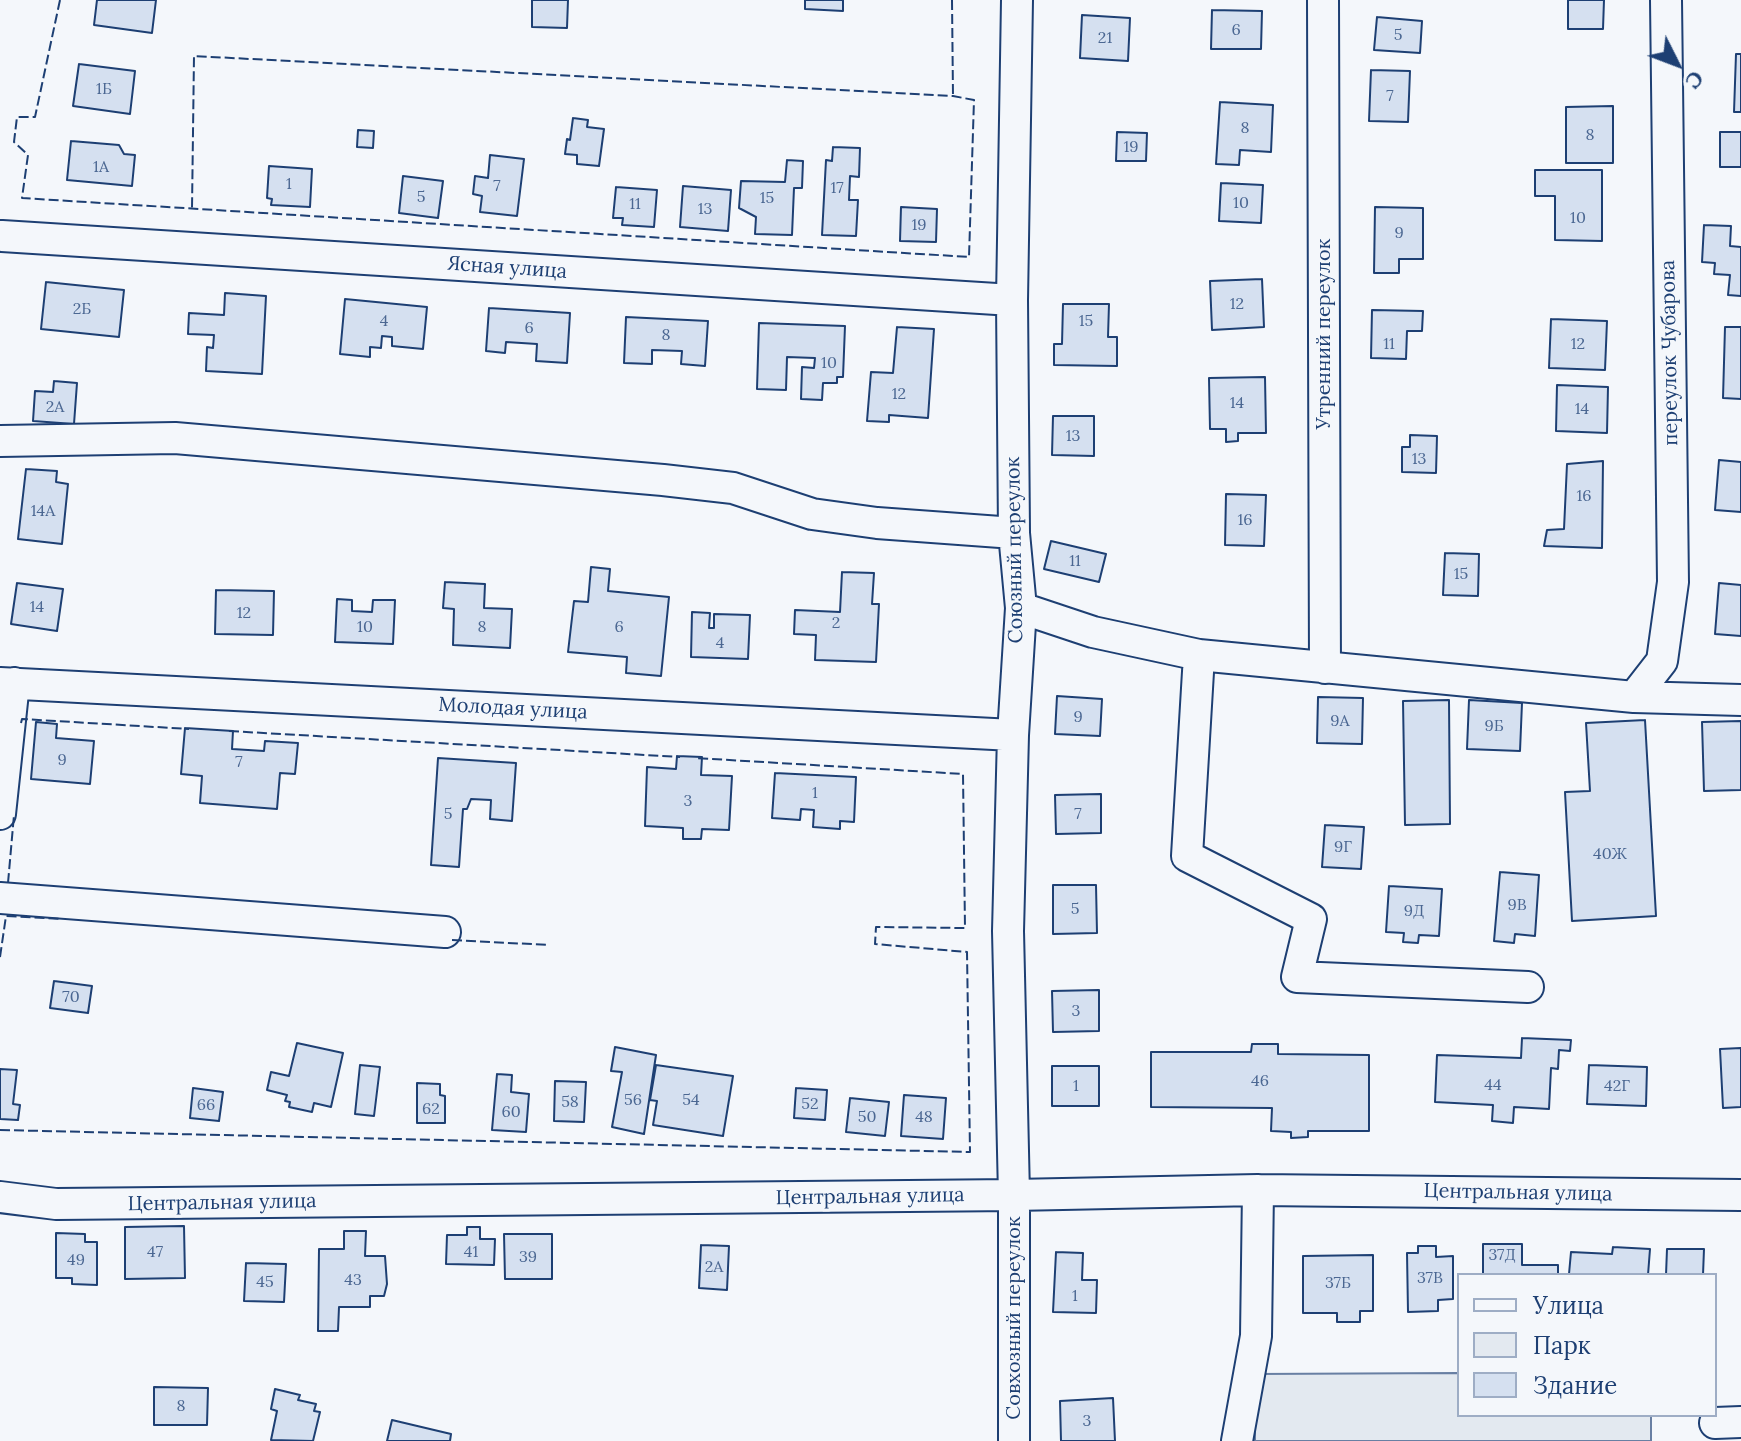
<!DOCTYPE html>
<html>
<head>
<meta charset="utf-8">
<style>
	body { margin:0 }
	#map { position:relative; width:1741px; height:1441px; overflow:hidden; background:#f4f7fb; font-family:Lora,serif }
	canvas { display:block }
	.legend { position:absolute; left:1457px; top:1273px; width:260px; height:144px; box-sizing:border-box; background:#f4f7fb; border:2px solid #9eadc5; margin:0; padding:10px 14px; list-style:none; font-size:24px; color:#1d3f73 }
	.legend li { display:flex; align-items:center; gap:16px; height:40px }
	.legend b { width:40px; border:2px solid #9eadc5 }
	.north { position:absolute; left:1637px; top:24px; width:80px; height:80px; -webkit-text-stroke:6px #f4f7fb; paint-order:stroke; rotate:132deg; font-size:22px; font-weight:700; line-height:32px; text-align:center; color:#1d3f73 }
	.north::after { content:''; display:block; margin:auto; width:28px; height:36px; background:#1d3f73; clip-path:polygon(50% 0,100% 100%,50% 72%,0 100%) }
</style>
</head>
<body>
<div id="map">
<canvas width="1741" height="1441"></canvas>
<ul class="legend">
<li><b style="height:10px;background:#f4f7fb"></b>Улица</li>
<li><b style="height:22px;background:#e3e9f0"></b>Парк</li>
<li><b style="height:22px;background:#d5e0f0"></b>Здание</li>
</ul>
<div class="north">С</div>
</div>
<script>
const context = document.querySelector('canvas').getContext('2d');
context.lineJoin = 'round';
function fillPath(path, color) {
  context.fillStyle = color;
  context.fill(path, 'evenodd');
}
function toPath(rows) {
  const path = new Path2D();
  for (const r of rows) {
    path.moveTo(r[0], r[1]);
    for (let i = 2; i < r.length; i += 2) path.lineTo(r[i], r[i + 1]);
  }
  return path;
}
function stroke(path, color, width, dash) {
  context.strokeStyle = color;
  context.lineWidth = width;
  context.lineCap = dash ? 'butt' : 'round';
  context.setLineDash(dash || []);
  context.stroke(path);
}
function write(font, color, halo, rows, align = 'center') {
  context.font = font + ' Lora,serif';
  context.lineWidth = 6;
  context.setLineDash([]);
  context.textBaseline = 'middle';
  context.strokeStyle = halo;
  context.fillStyle = color;
  for (const [text, x, y, turn = 0] of rows) {
    context.save();
    context.translate(x, y);
    context.rotate((+turn || 0) * Math.PI / 180);
    context.textAlign = isNaN(turn) ? turn : align;
    if (halo) context.strokeText(text, 0, 0);
    context.fillText(text, 0, 0);
    context.restore();
  }
}
const green = toPath([
	[1459,1373,1459,1415,1651,1415,1651,1441,1255,1441,1255,1374,1459,1373]
]);
const building = toPath([
	[97,0,156,0,152,33,94,25,97,0],
	[532,0,568,0,567,28,532,27,532,0],
	[805,0,843,0,843,11,805,9,805,0],
	[1568,0,1604,0,1603,29,1568,29,1568,0],
	[1212,10,1262,11,1261,49,1211,49,1212,10],
	[1082,15,1130,18,1128,61,1080,58,1082,15],
	[1377,17,1422,21,1420,53,1374,50,1377,17],
	[1736,54,1741,54,1741,112,1734,112,1736,54],
	[79,64,135,71,130,114,73,106,79,64],
	[1371,70,1410,71,1408,122,1369,121,1371,70],
	[1220,102,1273,105,1271,152,1240,150,1239,165,1216,164,1220,102],
	[1613,106,1613,163,1566,163,1566,107,1613,106],
	[573,118,588,120,587,127,604,129,599,166,577,164,577,155,565,154,567,139,570,140,573,118],
	[358,130,374,131,373,148,357,147,358,130],
	[1117,132,1147,133,1146,161,1116,161,1117,132],
	[1720,132,1741,132,1741,167,1720,167,1720,132],
	[71,141,119,145,124,154,135,155,132,186,67,180,71,141],
	[833,147,860,148,859,177,850,176,849,200,858,200,856,236,822,235,826,160,832,161,833,147],
	[490,155,524,159,517,216,480,212,482,196,473,194,475,176,488,178,490,155],
	[787,160,803,161,802,188,794,188,792,235,755,234,756,217,739,208,741,181,785,182,787,160],
	[269,166,312,169,310,207,271,205,272,199,267,198,269,166],
	[1535,170,1602,170,1602,241,1555,240,1555,196,1535,196,1535,170],
	[403,176,443,181,438,218,399,213,403,176],
	[1221,183,1263,185,1261,223,1219,221,1221,183],
	[683,186,731,190,728,231,680,227,683,186],
	[616,187,657,190,654,227,622,225,623,218,613,218,616,187],
	[901,207,937,209,936,242,900,241,901,207],
	[1375,207,1423,208,1423,259,1399,259,1399,273,1374,273,1375,207],
	[1704,225,1731,226,1730,246,1741,247,1741,296,1728,295,1730,275,1714,274,1715,263,1702,262,1704,225],
	[1262,279,1264,327,1212,330,1210,281,1262,279],
	[46,282,124,290,119,337,41,329,46,282],
	[225,293,266,296,262,374,206,371,207,347,213,348,214,335,188,334,189,313,224,315,225,293],
	[345,299,427,307,423,349,392,346,392,337,382,336,381,348,370,347,370,357,340,354,345,299],
	[1063,304,1109,304,1108,337,1117,337,1117,366,1054,365,1054,344,1062,344,1063,304],
	[489,308,570,313,567,363,536,361,537,344,506,342,505,353,486,351,489,308],
	[1372,310,1423,311,1422,331,1407,331,1406,359,1371,358,1372,310],
	[626,317,708,321,705,366,681,364,682,351,652,350,652,364,624,363,626,317],
	[1551,319,1607,321,1605,370,1549,368,1551,319],
	[759,323,845,326,843,377,837,377,837,383,823,383,822,400,801,399,802,367,814,368,815,358,787,357,786,390,757,389,759,323],
	[897,327,934,329,928,418,889,415,889,422,867,421,871,372,893,373,897,327],
	[1725,327,1741,327,1741,399,1723,398,1725,327],
	[1265,377,1266,433,1238,433,1238,441,1226,442,1226,429,1210,429,1209,378,1265,377],
	[54,381,77,383,74,424,33,421,35,391,53,392,54,381],
	[1557,385,1608,387,1607,433,1556,431,1557,385],
	[1053,416,1094,416,1094,456,1052,455,1053,416],
	[1410,435,1437,436,1436,473,1402,472,1402,447,1410,447,1410,435],
	[1719,460,1741,462,1741,512,1715,510,1719,460],
	[1603,461,1602,548,1544,546,1547,530,1564,529,1567,464,1603,461],
	[26,469,57,471,56,482,68,484,62,544,18,539,26,469],
	[1226,494,1266,495,1264,546,1225,545,1226,494],
	[1051,541,1106,554,1099,582,1044,569,1051,541],
	[1445,553,1479,554,1478,596,1443,595,1445,553],
	[591,567,610,569,608,591,669,597,661,676,626,673,627,657,568,652,574,601,588,602,591,567],
	[842,572,874,573,872,604,879,604,876,662,815,660,816,635,794,634,795,610,840,612,842,572],
	[445,582,485,584,484,608,512,609,510,648,453,645,454,609,443,608,445,582],
	[17,583,63,589,57,631,11,624,17,583],
	[1719,583,1741,585,1741,636,1715,634,1719,583],
	[216,590,274,591,273,635,215,634,216,590],
	[337,599,352,600,352,611,372,612,373,600,395,600,393,644,335,642,337,599],
	[692,612,710,613,709,628,714,628,714,614,750,615,748,659,691,657,692,612],
	[1057,696,1102,699,1100,736,1055,734,1057,696],
	[1318,697,1363,698,1362,744,1317,743,1318,697],
	[1449,700,1450,824,1405,825,1403,701,1449,700],
	[1469,700,1522,703,1520,751,1467,749,1469,700],
	[1645,720,1656,916,1572,921,1565,792,1590,791,1586,723,1645,720],
	[1741,721,1741,790,1704,791,1702,722,1741,721],
	[36,722,57,724,56,738,94,741,90,784,31,779,36,722],
	[185,728,233,731,232,749,264,751,265,741,298,743,295,774,280,773,277,809,200,803,202,776,181,774,185,728],
	[677,756,702,757,701,775,732,776,729,830,702,829,701,839,683,839,683,828,645,826,647,767,676,769,677,756],
	[438,758,516,763,512,821,490,819,491,800,471,799,467,809,463,809,459,867,431,865,438,758],
	[775,773,856,777,854,822,840,821,840,829,813,827,814,810,801,809,800,820,772,818,775,773],
	[1101,794,1101,833,1056,834,1055,795,1101,794],
	[1325,825,1364,827,1361,869,1322,867,1325,825],
	[1500,872,1539,875,1535,936,1515,934,1514,943,1494,941,1500,872],
	[1053,885,1096,885,1097,933,1053,934,1053,885],
	[1389,886,1442,889,1439,936,1419,935,1418,943,1403,942,1404,933,1386,932,1389,886],
	[54,981,92,986,88,1013,50,1008,54,981],
	[1099,990,1099,1031,1053,1032,1052,991,1099,990],
	[1522,1038,1571,1040,1570,1051,1559,1050,1558,1069,1551,1068,1549,1109,1514,1107,1513,1123,1492,1121,1493,1105,1435,1102,1437,1055,1521,1058,1522,1038],
	[297,1043,343,1053,331,1107,314,1103,312,1112,289,1107,290,1102,285,1101,287,1095,267,1090,271,1072,289,1076,297,1043],
	[1252,1044,1278,1044,1278,1054,1369,1055,1369,1131,1308,1131,1308,1137,1291,1138,1291,1132,1271,1131,1272,1108,1151,1107,1151,1052,1251,1052,1252,1044],
	[615,1047,656,1055,644,1134,612,1127,622,1072,611,1071,615,1047],
	[1741,1048,1741,1107,1723,1108,1720,1049,1741,1048],
	[360,1065,380,1067,374,1116,355,1114,360,1065],
	[656,1065,733,1076,723,1136,653,1125,657,1101,650,1100,656,1065],
	[1589,1065,1647,1067,1646,1106,1587,1104,1589,1065],
	[1052,1066,1099,1066,1099,1106,1052,1106,1052,1066],
	[0,1069,17,1070,13,1104,20,1105,18,1120,0,1119,0,1069],
	[497,1074,512,1075,511,1092,529,1094,526,1132,492,1130,497,1074],
	[555,1081,586,1082,584,1122,554,1121,555,1081],
	[417,1083,440,1084,440,1095,445,1096,445,1123,417,1123,417,1083],
	[193,1088,223,1092,219,1121,190,1118,193,1088],
	[796,1088,827,1090,825,1120,794,1118,796,1088],
	[904,1095,946,1098,943,1139,901,1136,904,1095],
	[850,1098,889,1102,885,1136,846,1132,850,1098],
	[184,1226,185,1278,125,1279,125,1227,184,1226],
	[467,1227,480,1227,480,1239,495,1239,494,1265,446,1264,447,1235,467,1235,467,1227],
	[344,1231,366,1231,365,1256,385,1256,387,1284,384,1296,370,1296,370,1307,339,1307,338,1331,318,1331,319,1249,344,1249,344,1231],
	[56,1233,85,1234,85,1242,97,1242,97,1285,72,1284,72,1278,56,1278,56,1233],
	[504,1234,552,1234,552,1279,505,1279,504,1234],
	[1483,1244,1522,1244,1522,1265,1558,1265,1558,1275,1483,1275,1483,1244],
	[701,1245,729,1246,727,1290,699,1288,701,1245],
	[1418,1246,1436,1246,1436,1257,1453,1256,1453,1299,1438,1300,1438,1311,1408,1312,1407,1253,1418,1253,1418,1246],
	[1613,1247,1650,1249,1648,1275,1569,1274,1571,1252,1612,1254,1613,1247],
	[1667,1249,1704,1249,1703,1275,1666,1275,1667,1249],
	[1056,1252,1083,1253,1082,1280,1097,1280,1096,1313,1053,1312,1056,1252],
	[1373,1255,1373,1311,1360,1311,1360,1322,1337,1322,1337,1313,1303,1313,1303,1256,1373,1255],
	[246,1263,286,1264,284,1302,244,1301,246,1263],
	[154,1387,208,1388,207,1425,154,1425,154,1387],
	[275,1389,300,1395,298,1400,316,1404,314,1411,320,1412,313,1441,271,1440,277,1411,271,1409,275,1389],
	[1113,1398,1115,1441,1061,1441,1060,1401,1113,1398],
	[392,1420,451,1434,450,1441,387,1441,392,1420]
]);
const minor = toPath([
	[1323,0,1325,668],
	[2,236,1012,300],
	[0,441,175,438,663,480,733,488,812,514,877,523,1014,533],
	[1021,608,1093,632,1199,655,1634,697,1741,700],
	[1199,655,1187,856,1311,919,1297,977,1528,987],
	[0,683,1013,735],
	[1634,697,1662,661,1673,582,1666,0],
	[0,814,14,683],
	[0,898,445,932],
	[0,1197,56,1204,1014,1195,1258,1190,1741,1195],
	[1715,1423,1741,1422],
	[1014,1441,1014,1195,1008,931,1013,735,1021,608,1014,533,1012,300,1017,0],
	[1237,1441,1256,1336,1258,1190]
]);
const fence = toPath([
	[60,0,35,117,17,117,14,142,28,155,22,198,969,257,974,100,953,96,194,56,192,209],
	[952,0,953,96],
	[21,723,22,719,189,729],
	[229,731,680,757],
	[8,883,14,815],
	[452,940,549,945],
	[0,957,6,916,61,919],
	[0,1130,970,1152,967,952,875,944,876,927,965,928,963,774,696,758]
]);
const numberNames = [
	["6",1236,30],
	["5",1398,35],
	["21",1105,38],
	["1Б",104,89],
	["7",1390,96],
	["8",1245,128],
	["8",1590,135],
	["19",1131,147],
	["1А",101,167],
	["1",289,184],
	["7",497,186],
	["17",837,188],
	["5",421,197],
	["15",767,198],
	["10",1241,203],
	["11",635,204],
	["13",705,209],
	["10",1578,218],
	["19",919,225],
	["9",1399,233],
	["12",1237,304],
	["2Б",82,309],
	["4",384,321],
	["15",1086,321],
	["6",529,328],
	["8",666,335],
	["11",1389,344],
	["12",1578,344],
	["10",829,363],
	["12",899,394],
	["14",1237,403],
	["2А",55,407],
	["14",1582,409],
	["13",1073,436],
	["13",1419,459],
	["16",1584,496],
	["14А",43,511],
	["16",1245,520],
	["11",1075,561],
	["15",1461,574],
	["14",37,607],
	["12",244,613],
	["2",836,623],
	["10",365,627],
	["8",482,627],
	["6",619,627],
	["4",720,643],
	["9",1078,717],
	["9А",1340,721],
	["9Б",1494,726],
	["9",62,760],
	["7",239,762],
	["1",815,793],
	["3",688,801],
	["5",448,814],
	["7",1078,814],
	["9Г",1343,847],
	["40Ж",1610,854],
	["9В",1517,905],
	["5",1075,909],
	["9Д",1414,911],
	["70",71,997],
	["3",1076,1011],
	["46",1260,1081],
	["44",1493,1085],
	["1",1076,1086],
	["42Г",1617,1086],
	["56",633,1100],
	["54",691,1100],
	["58",570,1102],
	["52",810,1104],
	["66",206,1105],
	["62",431,1109],
	["60",511,1112],
	["50",867,1117],
	["48",924,1117],
	["47",155,1252],
	["41",471,1252],
	["37Д",1502,1255],
	["39",528,1257],
	["49",76,1260],
	["2А",714,1267],
	["37В",1430,1278],
	["43",353,1280],
	["45",265,1282],
	["37Б",1338,1283],
	["1",1075,1296],
	["8",181,1406],
	["3",1087,1421]
];
const streetNames = [
	["Ясная улица",507,268,4],
	["Утренний переулок",1324,334,-90],
	["переулок Чубарова",1670,353,-91],
	["Союзный переулок",1015,550,-91],
	["Молодая улица",513,709,3],
	["Центральная улица",1518,1193,1],
	["Центральная улица",870,1197,-1],
	["Центральная улица",222,1203,-1],
	["Совхозный переулок",1014,1318,-90]
];
fillPath(green, '#e3e9f0');
stroke(green, '#687fa3', 2);
fillPath(building, '#d5e0f0');
stroke(building, '#1d3f73', 2);
stroke(minor, '#1d3f73', 34);
stroke(minor, '#f4f7fb', 30);
stroke(fence, '#1d3f73', 2, [10, 4]);
write('16px', '#4b6792', null, numberNames);
write('20px', '#1d3f73', '#f4f7fb', streetNames);
</script>
</body>
</html>
